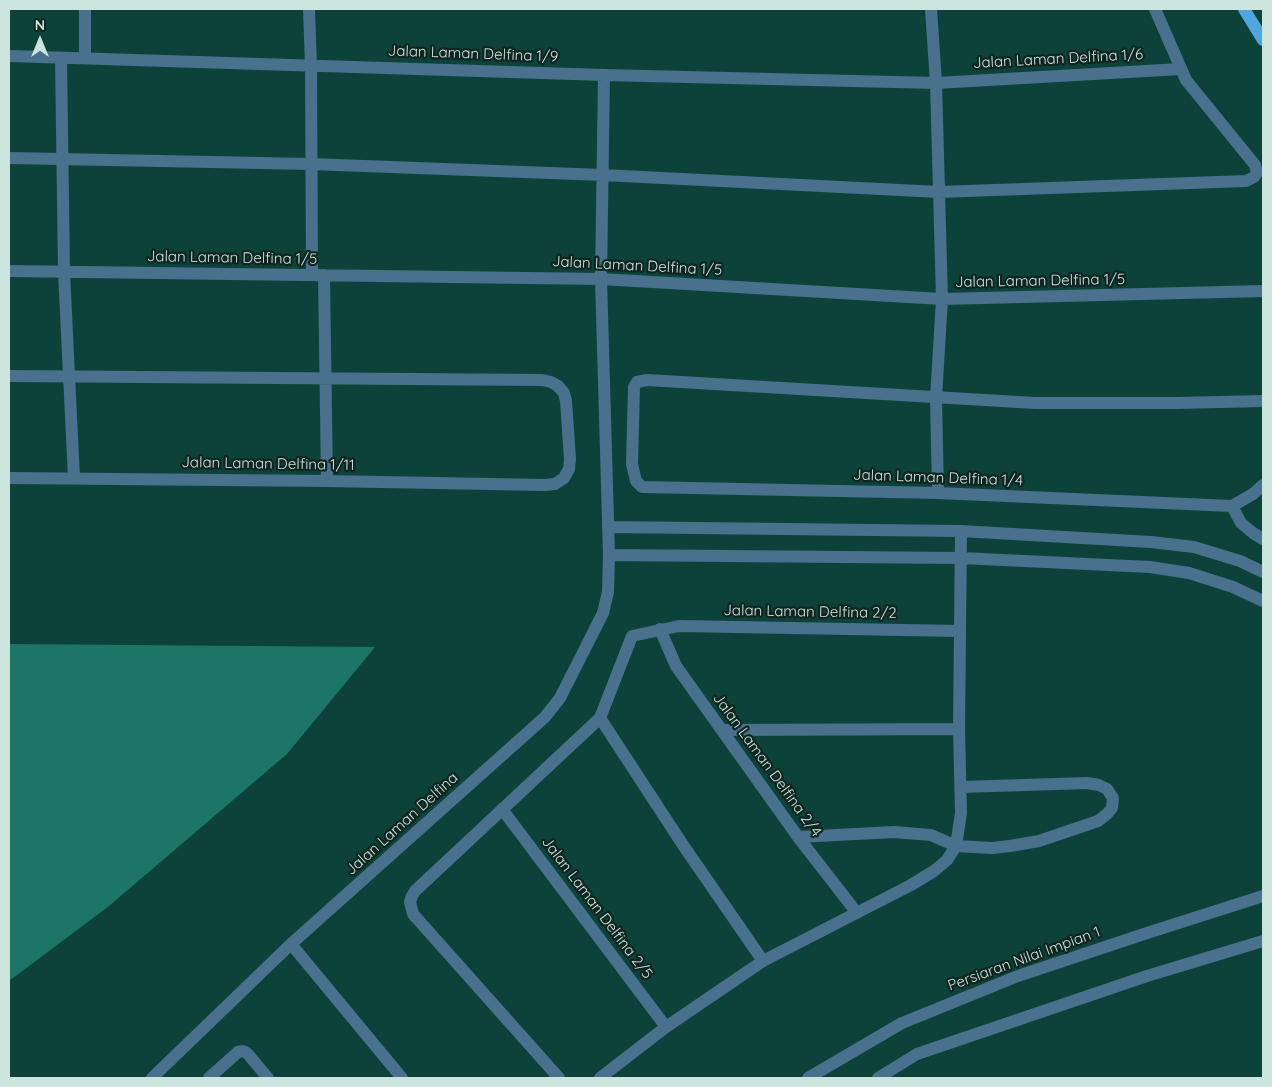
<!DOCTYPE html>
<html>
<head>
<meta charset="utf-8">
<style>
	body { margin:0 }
	#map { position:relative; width:1272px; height:1087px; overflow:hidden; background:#0d423a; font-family:Quicksand,sans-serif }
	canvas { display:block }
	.frame { position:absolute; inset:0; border:10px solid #cbe4de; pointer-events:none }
	.north { position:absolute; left:15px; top:15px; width:50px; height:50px; -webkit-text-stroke:4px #102420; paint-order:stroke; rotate:0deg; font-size:14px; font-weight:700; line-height:20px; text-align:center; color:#cbe4de }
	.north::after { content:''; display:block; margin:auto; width:18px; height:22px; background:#cbe4de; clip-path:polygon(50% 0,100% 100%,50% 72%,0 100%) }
</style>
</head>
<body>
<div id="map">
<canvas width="1272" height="1087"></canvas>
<div class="frame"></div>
<div class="north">N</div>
</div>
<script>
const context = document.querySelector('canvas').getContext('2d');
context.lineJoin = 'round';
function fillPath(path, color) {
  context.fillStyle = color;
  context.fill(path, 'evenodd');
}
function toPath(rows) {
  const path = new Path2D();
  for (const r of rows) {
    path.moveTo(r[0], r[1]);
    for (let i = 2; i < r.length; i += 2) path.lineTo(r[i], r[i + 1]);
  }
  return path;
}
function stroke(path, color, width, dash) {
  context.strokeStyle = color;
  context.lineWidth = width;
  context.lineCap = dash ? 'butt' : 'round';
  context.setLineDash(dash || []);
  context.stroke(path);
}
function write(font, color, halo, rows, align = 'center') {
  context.font = font + ' Quicksand,sans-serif';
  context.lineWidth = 4.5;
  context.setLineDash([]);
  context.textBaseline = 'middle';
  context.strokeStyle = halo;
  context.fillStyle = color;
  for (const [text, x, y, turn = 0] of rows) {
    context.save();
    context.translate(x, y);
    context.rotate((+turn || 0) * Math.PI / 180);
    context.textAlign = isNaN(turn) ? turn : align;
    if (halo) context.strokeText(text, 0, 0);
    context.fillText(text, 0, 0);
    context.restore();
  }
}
const water = toPath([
	[9,644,375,647,287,754,109,906,9,981]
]);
const minor = toPath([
	[309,9,311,65,312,275],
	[931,9,936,83,942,299,936,398,938,493],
	[9,56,604,75,936,83,1181,69],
	[61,58,64,272,74,478],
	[85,58,85,9],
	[9,158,311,164,603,175,939,192,1246,181,1254,177,1257,173,1255,165,1186,80,1155,9],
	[9,271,601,279,942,299,1263,291],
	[324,275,327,481],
	[9,376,542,380,551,382,558,386,564,393,566,401,570,459,569,469,564,478,555,484,545,485,327,481,9,478],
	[1263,485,1253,494,1232,506,1241,523,1253,533,1263,539],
	[1232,506,938,493,642,487,636,481,632,464,634,387,637,382,647,380,1035,403,1177,403,1263,401],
	[608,527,961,531,1151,542,1194,547,1240,561,1263,572],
	[609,555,961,558,1150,567,1189,573,1233,587,1263,601],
	[660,629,676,666,798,837,857,913],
	[600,718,683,845,763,961],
	[724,730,959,729],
	[502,809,666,1027],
	[798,837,894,832,931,835,956,846,992,848,1010,846,1039,841,1098,821,1107,814,1112,808,1113,798,1107,789,1099,785,1087,783,961,787],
	[291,944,402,1078],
	[152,1078,291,944,545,717,560,698,603,613,608,592,609,555,601,279,604,75],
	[209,1078,238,1052,243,1051,247,1053,268,1078],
	[559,1078,413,914,410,902,412,896,415,891,600,718,632,636,679,626,959,631],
	[600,1078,666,1027,763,961,911,885,934,871,947,860,956,846,961,813,959,729,961,531],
	[808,1078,902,1023,1018,976,1144,934,1263,896],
	[878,1078,917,1054,1147,976,1263,941]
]);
const major = toPath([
	[1244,9,1263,40]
]);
const streetNames = [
	["Jalan Laman Delfina 1/9",473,54,2],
	["Jalan Laman Delfina 1/6",1058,59,-3],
	["Jalan Laman Delfina 1/5",232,258,1],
	["Jalan Laman Delfina 1/5",637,266,3],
	["Jalan Laman Delfina 1/5",1040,281,-1],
	["Jalan Laman Delfina 1/11",268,464,1],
	["Jalan Laman Delfina 1/4",938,478,2],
	["Jalan Laman Delfina 2/2",810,612,1],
	["Jalan Laman Delfina 2/4",767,765,54],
	["Jalan Laman Delfina",402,824,-42],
	["Jalan Laman Delfina 2/5",597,908,53],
	["Persiaran Nilai Impian 1",1024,959,-20]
];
fillPath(water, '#1c7567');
stroke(minor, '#49708c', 12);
stroke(major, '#4fa5de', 12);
write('15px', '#cbe4de', '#102420', streetNames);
</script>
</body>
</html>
